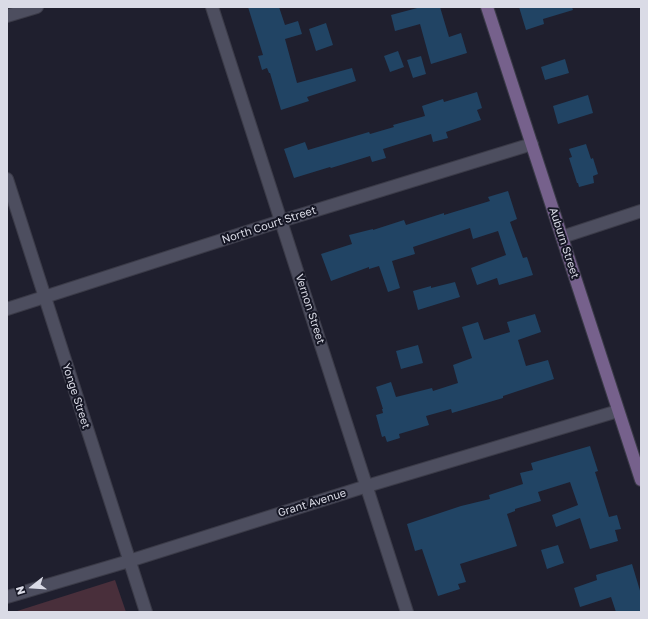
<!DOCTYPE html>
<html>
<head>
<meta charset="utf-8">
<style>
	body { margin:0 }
	#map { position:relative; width:648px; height:619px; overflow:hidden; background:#1f1f2e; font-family:"Golos Text",sans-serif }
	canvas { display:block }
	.frame { position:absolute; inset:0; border:8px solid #dadbe6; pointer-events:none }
	.north { position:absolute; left:12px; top:567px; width:40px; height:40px; -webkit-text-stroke:3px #151624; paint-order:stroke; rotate:253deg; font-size:11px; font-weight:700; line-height:16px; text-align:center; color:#dadbe6 }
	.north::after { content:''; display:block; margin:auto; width:14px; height:18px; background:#dadbe6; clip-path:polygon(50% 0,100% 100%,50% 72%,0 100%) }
</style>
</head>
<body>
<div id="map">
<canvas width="648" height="619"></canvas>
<div class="frame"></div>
<div class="north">N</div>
</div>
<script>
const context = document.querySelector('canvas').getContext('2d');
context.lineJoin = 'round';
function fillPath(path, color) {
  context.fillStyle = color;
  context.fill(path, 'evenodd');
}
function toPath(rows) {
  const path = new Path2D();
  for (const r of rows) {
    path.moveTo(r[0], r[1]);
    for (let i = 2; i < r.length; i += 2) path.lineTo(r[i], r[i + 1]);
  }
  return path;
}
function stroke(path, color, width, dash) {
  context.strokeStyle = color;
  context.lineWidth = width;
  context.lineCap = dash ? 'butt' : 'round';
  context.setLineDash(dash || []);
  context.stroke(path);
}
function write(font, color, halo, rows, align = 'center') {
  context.font = font + ' "Golos Text",sans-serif';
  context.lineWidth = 4;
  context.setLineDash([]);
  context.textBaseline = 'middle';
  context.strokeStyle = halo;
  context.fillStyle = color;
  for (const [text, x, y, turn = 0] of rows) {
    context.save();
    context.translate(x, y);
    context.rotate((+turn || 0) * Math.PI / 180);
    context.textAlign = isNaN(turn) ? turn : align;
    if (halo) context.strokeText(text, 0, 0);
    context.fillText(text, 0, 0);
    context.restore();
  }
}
const green = toPath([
	[115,580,126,612,14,612]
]);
const building = toPath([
	[248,7,279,7,285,25,298,21,302,34,285,39,297,83,352,68,356,81,307,97,309,101,281,110,270,73,269,73,267,68,262,70,258,56,263,55],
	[421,7,440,7,449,37,461,33,467,53,431,64,420,24,395,31,391,15],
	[519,7,572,7,573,10,543,19,544,24,526,30],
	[326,23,333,45,316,51,309,29],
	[398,51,404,67,390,72,384,56],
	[421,56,426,74,413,78,407,60],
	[565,59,569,73,545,80,541,67],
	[477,92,482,108,477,110,481,120,446,132,448,138,433,142,431,134,383,149,386,158,372,162,370,156,331,168,330,167,294,178,284,149,305,142,308,150,369,132,370,134,394,127,393,125,425,116,422,106,443,99,444,102],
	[588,95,593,113,558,124,553,106],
	[586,144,591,159,593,158,598,174,593,176,594,183,579,187,578,183,577,183,569,158,572,157,569,149],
	[508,191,517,219,510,222,523,258,527,257,533,275,499,285,497,278,477,285,471,268,506,255,498,231,473,239,470,228,413,247,415,254,392,261,400,288,388,292,379,266,369,269,369,267,331,281,321,254,352,244,349,235,373,229,373,230,404,220,406,225,444,213,444,215,490,201,488,197],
	[455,282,460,297,418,310,413,291,431,286,431,288],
	[535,314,541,332,518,340,526,366,548,360,554,379,503,396,503,398,452,413,451,409,426,416,429,425,399,434,400,438,387,442,385,436,382,437,376,415,383,413,382,409,383,409,376,387,391,382,396,397,432,388,433,391,458,383,453,365,472,358,462,327,478,322,484,340,510,332,507,322],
	[418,345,423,363,401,369,396,351],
	[590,446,598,471,595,472,609,517,617,515,621,529,615,530,618,541,590,549,580,518,556,527,552,515,578,505,570,482,538,492,541,501,515,509,515,511,507,514,517,546,460,564,466,582,458,584,460,589,438,596,422,549,415,551,407,524,461,506,490,499,489,495,523,484,520,473,533,470,531,463],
	[558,545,564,563,547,569,541,550],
	[632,564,641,594,641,612,616,612,611,597,580,607,574,588,597,580,596,575]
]);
const street = toPath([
	[212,7,407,612],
	[7,16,37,7],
	[7,179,146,612],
	[562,237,641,211],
	[7,309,281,221,532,144],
	[7,597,129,561,367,486,618,411]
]);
const secondary = toPath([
	[487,7,641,480]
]);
const streetNames = [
	["North Court Street",269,225,-18],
	["Auburn Street",564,243,72],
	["Vernon Street",310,309,72],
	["Yonge Street",76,396,72],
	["Grant Avenue",312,503,-17]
];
fillPath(green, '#492f3b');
fillPath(building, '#214464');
stroke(street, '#3b3b48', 14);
stroke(secondary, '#3b3b48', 14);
stroke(street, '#4d4e5f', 12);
stroke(secondary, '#76618c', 12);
write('11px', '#dadbe6', '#151624', streetNames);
</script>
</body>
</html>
